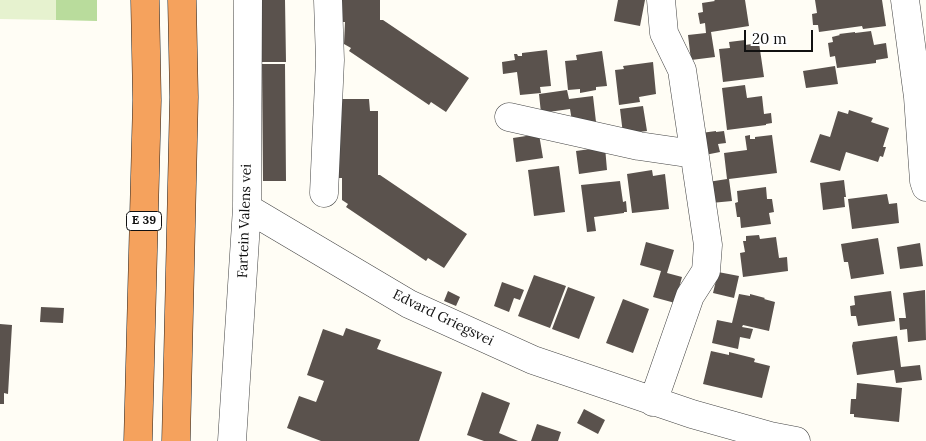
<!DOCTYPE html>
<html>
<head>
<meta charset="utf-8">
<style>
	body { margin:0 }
	#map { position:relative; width:926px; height:441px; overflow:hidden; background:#fffdf5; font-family:Lora,serif }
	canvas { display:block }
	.scale { position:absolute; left:744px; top:30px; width:69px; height:22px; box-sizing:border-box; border:2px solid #111; border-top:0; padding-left:6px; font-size:15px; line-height:18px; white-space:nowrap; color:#111; -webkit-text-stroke:4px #fff; paint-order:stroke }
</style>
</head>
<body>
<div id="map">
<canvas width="926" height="441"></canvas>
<div class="scale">20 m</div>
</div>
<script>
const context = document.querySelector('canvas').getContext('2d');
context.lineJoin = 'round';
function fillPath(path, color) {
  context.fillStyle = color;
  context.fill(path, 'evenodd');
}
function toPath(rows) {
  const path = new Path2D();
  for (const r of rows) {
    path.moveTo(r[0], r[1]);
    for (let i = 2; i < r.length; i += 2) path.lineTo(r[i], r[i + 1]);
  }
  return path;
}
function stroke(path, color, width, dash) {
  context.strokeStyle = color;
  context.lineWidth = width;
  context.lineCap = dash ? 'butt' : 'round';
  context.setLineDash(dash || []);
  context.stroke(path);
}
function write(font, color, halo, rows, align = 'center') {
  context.font = font + ' Lora,serif';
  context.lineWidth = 5;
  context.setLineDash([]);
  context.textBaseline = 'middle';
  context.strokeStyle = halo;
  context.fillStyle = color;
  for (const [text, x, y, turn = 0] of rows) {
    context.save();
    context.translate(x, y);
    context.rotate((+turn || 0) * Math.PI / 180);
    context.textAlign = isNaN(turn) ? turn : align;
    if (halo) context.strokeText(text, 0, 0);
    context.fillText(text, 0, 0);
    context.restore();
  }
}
const forest = toPath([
	[56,0,97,0,97,21,56,20]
]);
const pitch = toPath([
	[0,0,56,0,56,20,0,19]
]);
const building = toPath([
	[262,0,285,0,286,62,262,62],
	[336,0,380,0,380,20,383,20,469,78,446,112,431,102,429,105,349,51,351,48,344,44,345,22,341,22],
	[618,0,645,0,640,26,614,21],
	[714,0,745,0,749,26,711,32,715,57,691,60,688,35,706,33,705,23,700,24,698,13,703,12,702,3,715,1],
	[815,0,882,0,886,26,863,29,862,26,819,32,818,25,813,25,812,14,817,13],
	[871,31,874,45,886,43,888,58,876,60,876,63,837,68,835,56,830,57,828,43,833,42,832,37,840,35,839,34,855,32,855,33],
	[745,40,745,45,759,43,764,77,723,82,719,49,730,48,729,42],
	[547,50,551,86,540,87,541,93,520,95,517,72,503,74,502,62,515,60,514,54,517,54,518,56,522,56,522,53],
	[602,51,607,86,596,87,596,90,580,93,580,89,568,90,565,61,577,60,576,55],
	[653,62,656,94,639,97,640,102,619,105,615,70,624,69,623,66],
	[262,64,285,64,286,181,263,181],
	[835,66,838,84,806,88,803,71],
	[745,85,747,98,762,96,764,114,771,113,772,123,766,124,766,125,727,130,722,88],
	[567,90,569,99,593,96,596,122,584,124,572,121,570,109,541,113,539,94],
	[338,99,369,99,370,111,378,111,378,175,380,175,467,234,444,268,428,258,426,261,346,207,348,204,342,200,342,178,338,178],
	[643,106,647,131,623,134,620,109],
	[849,110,873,118,871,122,889,128,883,147,886,147,883,157,880,156,878,162,846,152,840,171,810,162,820,134,830,137,838,111,848,114],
	[716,131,716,132,724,131,726,143,718,144,720,152,705,155,701,133],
	[539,134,543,158,516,162,513,138],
	[750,135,750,139,755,139,755,137,772,135,777,173,729,179,732,201,711,203,708,182,727,179,724,153,747,150,745,136],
	[605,147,607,170,579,174,576,151],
	[559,166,565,212,534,216,528,170],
	[652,170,653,176,665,174,669,209,632,213,627,174],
	[844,180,846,197,844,197,845,207,823,210,820,183],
	[620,181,623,202,626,201,627,212,624,212,624,213,594,217,596,231,587,232,581,185],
	[766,187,767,199,772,199,774,212,769,213,771,224,741,228,740,217,737,217,735,203,738,202,737,191],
	[887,194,889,204,897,203,899,223,852,229,848,199],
	[759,235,760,239,776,237,779,258,787,257,788,271,743,277,740,253,745,252,743,241,746,241,746,236],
	[878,238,884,274,851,279,848,262,844,262,841,244],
	[646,242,674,250,667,273,682,277,675,303,653,297,661,271,640,265],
	[920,243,923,266,900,269,897,247],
	[718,272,739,276,734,298,713,293],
	[534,275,566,286,550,328,518,316],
	[502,282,524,290,520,300,514,298,509,312,494,306],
	[568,287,595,297,579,339,552,329],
	[925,290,926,340,908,342,907,329,900,330,899,318,906,318,903,293],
	[448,291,460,297,456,306,444,301],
	[891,291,895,321,858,326,856,316,851,316,850,306,855,305,854,296],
	[739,294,750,296,750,294,765,298,764,299,775,302,769,331,743,325,742,327,753,329,750,339,740,337,738,349,712,343,717,320,732,323],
	[623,299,649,309,633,353,606,343],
	[41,307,64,308,63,323,40,322],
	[0,324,12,325,8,394,4,393,4,404,0,404],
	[346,328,381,340,377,349,442,372,419,441,321,441,287,428,299,396,316,402,324,381,307,375,323,329,343,336],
	[897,336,901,367,920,365,922,380,896,383,894,370,857,375,852,346,853,342],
	[711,351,729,355,729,352,753,358,755,359,754,362,770,366,762,398,703,384],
	[857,383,902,388,899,422,854,417,854,414,850,414,851,399,856,399],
	[482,392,510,403,499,433,518,441,484,441,467,435],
	[584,409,605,420,598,434,577,423],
	[537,424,561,432,558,441,531,441]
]);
const minor = toPath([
	[905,0,918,97,924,181,926,187],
	[509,117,639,146,694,154],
	[324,193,330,60,328,0],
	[247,208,409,304,533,360,692,414,770,436,796,441],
	[653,402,690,296,706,271,708,245,682,70,664,33,661,0],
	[232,441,247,208,248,0]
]);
const highway = toPath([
	[138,441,147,100,145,0],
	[176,441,184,97,182,0]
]);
const shields = [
	[144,221,35]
];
const shieldNames = [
	["E 39",144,221]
];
const streetNames = [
	["Fartein Valens vei",245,221,-88],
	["Edvard Griegsvei",443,318,26]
];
fillPath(forest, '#b9dc9c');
fillPath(pitch, '#e6f2cf');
fillPath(building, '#5a524d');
stroke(minor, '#444', 29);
stroke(highway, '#222', 29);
stroke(minor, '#fff', 28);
stroke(highway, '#f5a25d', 28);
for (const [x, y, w] of shields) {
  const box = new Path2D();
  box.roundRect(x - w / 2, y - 9.5, w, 19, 4);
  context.fillStyle = '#fff';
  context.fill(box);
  stroke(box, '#111', 1);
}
write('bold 12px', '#111', null, shieldNames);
write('14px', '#111', '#fff', streetNames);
</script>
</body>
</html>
